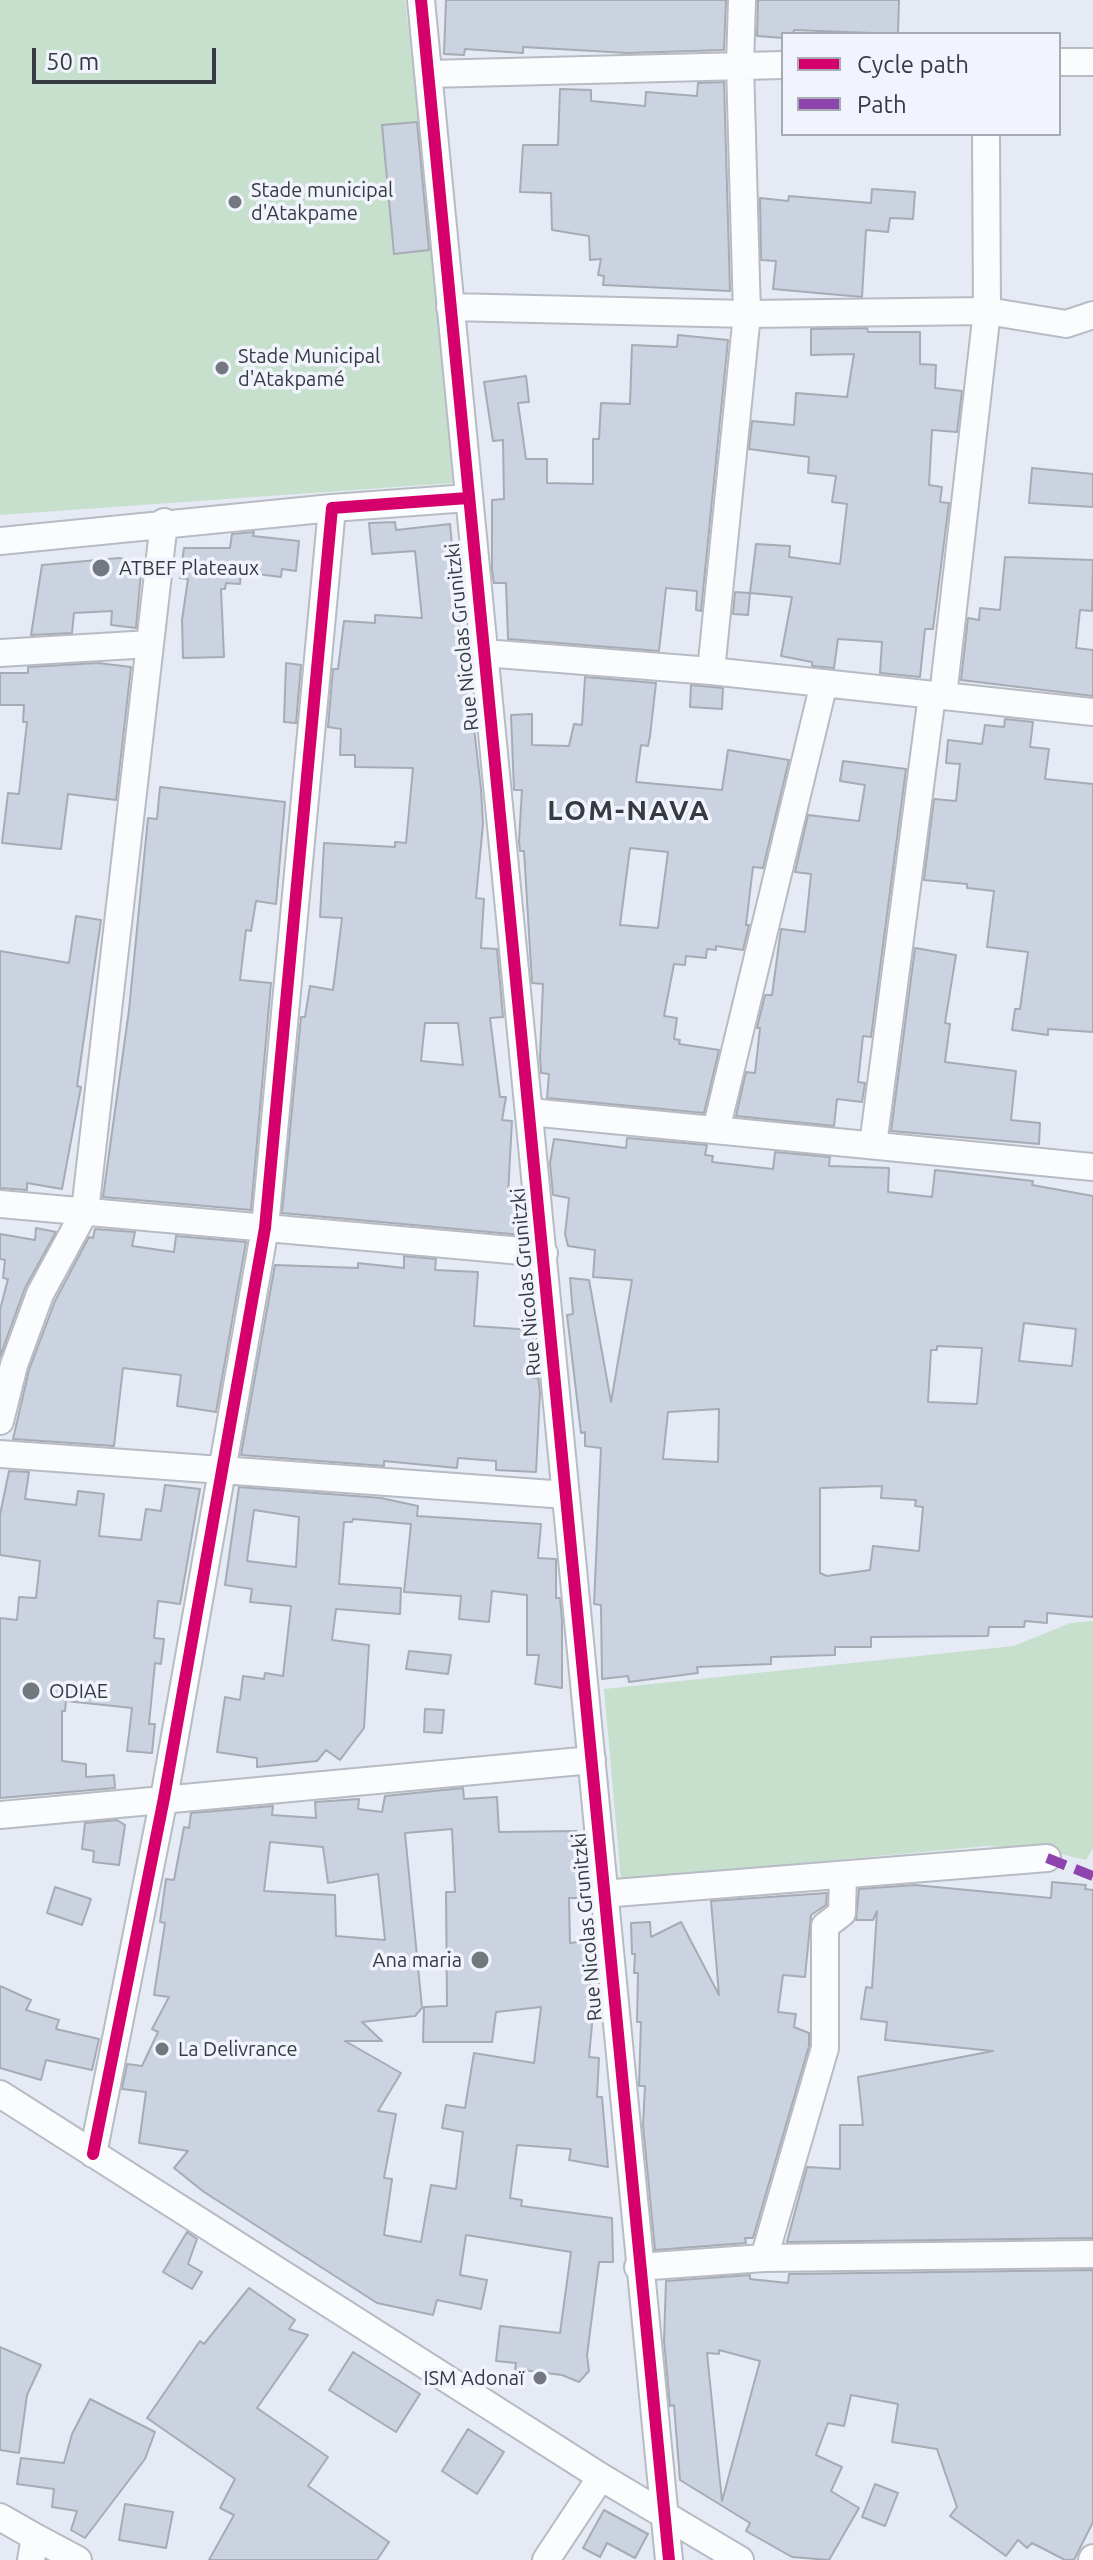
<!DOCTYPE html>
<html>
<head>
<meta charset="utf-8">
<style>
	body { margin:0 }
	#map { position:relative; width:1093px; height:2560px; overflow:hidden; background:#e5eaf5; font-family:Ubuntu,sans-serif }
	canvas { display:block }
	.legend { position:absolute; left:781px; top:32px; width:280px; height:104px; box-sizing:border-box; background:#f1f4fd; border:2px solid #a6aab2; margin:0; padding:10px 14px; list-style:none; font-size:24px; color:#363a41 }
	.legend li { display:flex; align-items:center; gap:16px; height:40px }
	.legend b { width:40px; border:2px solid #a6aab2 }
	.scale { position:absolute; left:32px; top:48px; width:184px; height:36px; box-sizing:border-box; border:4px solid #363a41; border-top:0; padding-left:10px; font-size:24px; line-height:28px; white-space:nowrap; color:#363a41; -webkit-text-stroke:6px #f1f4fd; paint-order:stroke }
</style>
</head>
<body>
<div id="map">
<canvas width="1093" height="2560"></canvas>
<ul class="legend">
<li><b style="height:10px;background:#d6006c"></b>Cycle path</li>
<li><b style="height:10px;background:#8e44ad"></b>Path</li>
</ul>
<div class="scale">50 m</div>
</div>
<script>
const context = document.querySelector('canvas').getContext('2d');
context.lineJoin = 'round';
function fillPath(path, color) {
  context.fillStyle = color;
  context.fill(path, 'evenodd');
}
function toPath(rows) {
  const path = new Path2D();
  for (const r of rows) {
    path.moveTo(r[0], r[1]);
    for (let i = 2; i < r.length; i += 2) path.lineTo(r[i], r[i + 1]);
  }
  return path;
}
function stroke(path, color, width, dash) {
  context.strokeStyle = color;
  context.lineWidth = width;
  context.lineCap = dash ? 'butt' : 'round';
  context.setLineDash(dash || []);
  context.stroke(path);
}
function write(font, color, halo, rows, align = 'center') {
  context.font = font + ' Ubuntu,sans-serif';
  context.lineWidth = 7;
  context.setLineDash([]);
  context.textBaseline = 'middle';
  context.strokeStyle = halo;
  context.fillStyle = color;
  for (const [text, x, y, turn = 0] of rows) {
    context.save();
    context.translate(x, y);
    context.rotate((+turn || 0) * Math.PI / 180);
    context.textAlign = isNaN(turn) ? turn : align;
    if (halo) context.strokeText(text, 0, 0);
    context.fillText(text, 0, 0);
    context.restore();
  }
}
const green = toPath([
	[0,0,405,0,431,218,453,483,0,515],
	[1093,1621,1093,1848,1086,1860,1043,1850,987,1846,621,1880,604,1689,1014,1646,1070,1623]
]);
const building = toPath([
	[446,0,726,0,724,50,628,53,523,47,523,53,465,49,464,55,444,54,446,0],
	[758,0,899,0,898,34,794,30,793,34,783,34,783,38,757,36,758,0],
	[724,82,730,291,603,285,604,276,598,275,601,259,590,260,589,236,552,230,551,193,520,192,523,145,558,145,560,89,591,90,591,101,645,106,646,92,697,96,698,83,724,82],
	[417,122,429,250,394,254,382,125,417,122],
	[872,189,915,192,913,219,890,218,888,232,866,230,862,297,773,289,776,261,761,260,760,198,788,201,789,196,871,203,872,189],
	[867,328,868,332,920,332,920,364,936,365,935,388,962,391,957,432,932,430,929,485,942,487,940,502,949,503,933,629,925,629,920,677,880,673,882,642,838,639,834,668,812,666,812,662,781,656,792,597,750,593,756,544,790,546,789,557,840,564,847,504,832,502,836,476,808,473,809,457,749,449,752,421,794,425,796,393,847,397,854,354,811,355,811,329,867,328],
	[678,335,728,340,701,611,696,610,697,591,666,588,659,651,508,639,506,583,494,583,492,570,492,500,504,499,503,440,493,441,484,382,526,376,529,402,518,403,526,459,547,459,547,483,593,484,593,439,599,439,601,403,630,404,632,345,677,347,678,335],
	[1032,468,1093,474,1093,507,1029,503,1032,468],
	[395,522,396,530,450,524,469,728,474,728,481,789,483,824,476,898,484,899,481,948,497,949,503,1017,490,1018,500,1097,506,1097,502,1120,512,1121,508,1194,521,1196,522,1235,282,1213,301,1017,305,1017,310,986,333,990,342,918,320,917,324,843,395,847,395,842,406,843,413,768,355,767,355,755,340,755,341,729,328,727,333,669,338,669,344,621,375,623,375,615,422,618,415,551,372,554,369,523,395,522],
	[425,1023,458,1023,463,1065,421,1061,425,1023],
	[254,532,253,536,299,541,296,571,282,569,281,577,241,572,240,584,226,583,225,589,221,589,224,657,183,658,182,620,188,579,180,578,184,548,230,548,232,534,254,532],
	[1005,557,1093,560,1092,611,1080,610,1076,648,1093,650,1093,696,961,680,968,618,979,620,980,608,1000,610,1005,557],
	[119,558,142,561,136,628,111,625,112,611,74,613,72,633,31,635,42,565,119,558],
	[735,592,750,593,748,615,733,614,735,592],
	[98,663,131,667,116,800,68,794,61,849,2,843,8,793,19,794,27,722,23,722,24,705,0,705,0,673,28,673,28,667,98,663],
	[286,663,301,665,296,723,284,722,286,663],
	[585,677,656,683,650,736,648,746,641,745,636,782,722,790,728,750,789,760,763,868,753,867,746,925,749,925,743,950,716,946,716,950,707,949,706,958,686,956,685,965,674,964,664,1016,677,1018,674,1039,680,1040,679,1044,719,1050,704,1113,547,1098,549,1074,541,1073,540,1057,543,984,532,983,524,851,520,851,519,841,522,790,514,790,511,715,532,714,532,745,569,746,574,724,582,725,585,677],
	[630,848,668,852,658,928,620,925,630,848],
	[691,685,723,688,722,709,690,707,691,685],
	[1005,719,1033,722,1030,747,1049,749,1045,779,1093,784,1093,1032,1048,1029,1048,1035,1012,1030,1015,1009,1020,1009,1028,952,987,947,994,891,967,888,967,884,924,880,934,799,956,801,960,764,946,763,948,740,982,744,985,725,1004,727,1005,719],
	[843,761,906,769,871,1037,863,1036,858,1082,865,1083,862,1102,837,1099,834,1126,736,1116,746,1072,755,1073,760,1028,757,1028,765,995,772,995,781,929,805,932,811,874,795,872,808,815,859,821,865,785,840,781,843,761],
	[160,787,285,802,276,904,256,901,251,931,246,930,240,980,271,983,251,1210,103,1197,129,1010,148,818,157,819,160,787],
	[76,916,101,920,77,1086,81,1087,62,1189,27,1183,27,1190,0,1188,0,951,69,963,76,916],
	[915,948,956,955,945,1023,950,1024,945,1062,1016,1071,1011,1120,1040,1123,1039,1144,891,1131,915,948],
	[627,1138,707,1145,705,1155,713,1156,712,1162,773,1169,775,1152,830,1157,829,1166,889,1168,888,1192,932,1197,935,1170,1033,1181,1032,1185,1093,1196,1093,1617,1047,1613,1047,1623,1025,1621,1024,1627,989,1627,988,1636,871,1637,871,1647,835,1647,835,1655,771,1657,771,1664,697,1667,698,1673,629,1682,628,1676,602,1679,601,1605,594,1604,601,1448,585,1446,585,1432,581,1433,567,1315,573,1314,570,1278,589,1280,611,1402,632,1280,593,1277,595,1250,568,1246,565,1234,569,1198,553,1195,550,1163,554,1139,626,1148,627,1138],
	[1024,1323,1076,1329,1072,1366,1019,1361,1024,1323],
	[937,1346,982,1348,977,1404,928,1402,931,1350,937,1350,937,1346],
	[719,1409,718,1462,663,1459,668,1412,719,1409],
	[882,1486,881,1498,916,1500,915,1506,923,1507,919,1551,873,1546,870,1570,827,1576,820,1573,820,1488,882,1486],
	[36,1228,56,1232,25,1288,0,1357,0,1310,8,1279,3,1278,5,1260,0,1259,0,1234,35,1240,36,1228],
	[95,1229,135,1232,132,1246,174,1252,176,1236,246,1242,216,1412,177,1406,181,1375,123,1368,114,1446,13,1439,29,1370,55,1301,89,1237,93,1238,95,1229],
	[404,1256,436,1259,435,1270,478,1272,474,1326,534,1330,530,1377,538,1378,540,1392,536,1472,496,1470,496,1461,458,1458,457,1468,384,1461,384,1466,241,1455,275,1265,358,1268,358,1263,404,1268,404,1256],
	[9,1471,29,1472,25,1499,76,1505,78,1491,104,1494,99,1536,141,1540,146,1509,161,1511,165,1485,200,1489,180,1604,158,1601,154,1638,164,1639,161,1664,155,1663,149,1724,155,1724,152,1753,127,1751,132,1708,66,1701,65,1711,62,1711,62,1761,86,1764,86,1777,114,1775,115,1788,0,1798,0,1618,17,1620,19,1597,36,1598,40,1561,0,1555,0,1515,9,1471],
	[239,1487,381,1498,418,1506,417,1516,541,1524,538,1558,556,1559,556,1598,560,1598,562,1620,562,1688,535,1684,539,1655,527,1655,527,1595,492,1591,489,1622,459,1619,461,1596,404,1592,411,1524,353,1519,352,1522,344,1522,339,1584,401,1588,400,1614,336,1609,332,1640,369,1645,364,1728,340,1760,326,1750,317,1761,257,1767,257,1758,217,1752,225,1697,240,1700,243,1676,264,1679,265,1673,283,1676,291,1606,250,1602,252,1589,225,1585,239,1487],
	[254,1510,299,1517,296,1567,247,1561,254,1510],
	[409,1651,451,1655,448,1674,406,1669,409,1651],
	[425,1709,444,1710,442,1733,424,1732,425,1709],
	[463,1788,464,1799,497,1797,499,1832,577,1831,578,1898,569,1898,570,1943,586,1941,593,2014,589,2057,599,2058,597,2097,602,2097,608,2167,569,2160,571,2149,517,2145,510,2198,522,2200,521,2206,612,2218,613,2262,599,2262,587,2355,589,2371,579,2382,562,2375,515,2369,516,2363,496,2361,500,2326,560,2333,571,2252,466,2235,460,2275,487,2280,481,2309,437,2300,433,2315,377,2303,204,2192,174,2168,188,2151,139,2143,146,2092,122,2089,127,2064,142,2066,158,2032,152,2029,169,1997,154,1995,165,1923,160,1922,166,1879,174,1880,184,1827,189,1828,191,1813,273,1806,272,1815,316,1818,315,1802,359,1799,358,1809,382,1812,385,1796,463,1788],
	[452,1829,455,1892,446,1892,447,2006,424,2007,423,2042,492,2042,496,2012,541,2007,534,2063,474,2053,465,2108,446,2105,442,2128,463,2132,456,2189,431,2185,421,2242,384,2235,392,2179,384,2178,396,2114,378,2111,401,2073,345,2041,382,2041,362,2022,415,2016,422,2008,405,1833,452,1829],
	[270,1842,323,1847,328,1883,378,1874,385,1940,336,1936,335,1895,264,1891,270,1842],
	[117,1820,125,1825,119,1865,93,1862,94,1851,82,1849,85,1823,117,1820],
	[1052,1882,1086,1885,1085,1889,1093,1890,1093,2238,787,2242,807,2167,840,2169,840,2125,863,2125,858,2077,993,2051,885,2040,887,2022,861,2019,866,1987,872,1988,877,1911,873,1920,856,1920,859,1889,915,1885,1051,1898,1052,1882],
	[55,1887,91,1899,82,1925,47,1913,55,1887],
	[827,1893,826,1905,811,1915,805,1977,783,1975,778,2012,796,2014,794,2027,809,2033,809,2046,753,2238,745,2238,746,2243,655,2250,643,2125,645,2086,639,2086,641,2022,637,2022,638,1973,634,1973,635,1954,632,1954,631,1923,650,1922,651,1937,681,1922,719,1995,711,1901,827,1893],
	[0,1986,31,2000,26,2010,59,2020,56,2029,99,2039,92,2070,46,2060,41,2080,0,2068,0,1986],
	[187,2232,197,2239,188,2264,202,2272,192,2289,163,2272,187,2232],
	[1093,2270,1093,2522,1074,2560,1065,2560,1032,2543,1027,2548,1018,2540,1006,2556,950,2516,957,2507,937,2449,892,2442,898,2404,851,2395,844,2426,828,2423,816,2455,842,2467,831,2491,859,2508,829,2560,792,2557,746,2531,750,2523,680,2480,674,2405,670,2406,664,2341,666,2281,750,2275,750,2279,788,2283,789,2274,1093,2270],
	[719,2350,760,2361,722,2501,707,2353,719,2354,719,2350],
	[249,2288,295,2320,289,2329,308,2335,257,2408,328,2457,308,2486,389,2542,377,2560,209,2560,234,2515,220,2508,235,2479,147,2418,200,2341,204,2344,249,2288],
	[0,2347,41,2365,27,2395,19,2453,0,2450,0,2347],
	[353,2352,420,2394,396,2432,329,2390,353,2352],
	[90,2399,155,2432,145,2459,85,2538,71,2530,77,2511,52,2507,54,2489,17,2484,21,2458,64,2463,72,2434,90,2399],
	[468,2429,504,2452,477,2494,442,2471,468,2429],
	[875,2484,898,2493,885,2526,862,2517,875,2484],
	[125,2504,173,2512,166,2548,119,2540,125,2504],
	[604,2510,648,2534,635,2558,607,2543,600,2557,583,2548,604,2510]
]);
const minor = toPath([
	[421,0,669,2560],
	[1059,62,1093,62],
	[428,74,783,65],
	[450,307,747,314,987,311,1066,324,1093,315],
	[0,541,332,508],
	[0,653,150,644],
	[484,653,711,671,1093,712],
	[711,671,747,314,740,65,742,0],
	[943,696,987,311,986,134],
	[530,1112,1093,1167],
	[716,1130,824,683],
	[873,1145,932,695],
	[0,1204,544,1253],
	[0,1421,14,1365,40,1294,85,1211,164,522],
	[0,1454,566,1495],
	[0,1815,592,1760],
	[603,1894,1047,1858],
	[0,2094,601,2477,740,2560],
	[93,2154,164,1798,265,1228,332,508,468,498],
	[764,2258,825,2048,825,1926,842,1913,843,1875],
	[638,2267,764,2258,1093,2254],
	[0,2517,35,2537,31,2560],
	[35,2537,78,2560],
	[546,2560,601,2477],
	[1092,2560,1093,2558]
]);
const quiet = toPath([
	[1047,1858,1093,1876]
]);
const cycleway = toPath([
	[421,0,669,2560],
	[93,2154,164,1798,265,1228,332,508,468,498]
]);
const markers = [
	[235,202,8,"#737880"],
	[222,368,8,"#737880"],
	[101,568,10,"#737880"],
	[31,1691,10,"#737880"],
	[480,1960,10,"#737880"],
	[162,2049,8,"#737880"],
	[540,2378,8,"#737880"]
];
const poiNames = [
	["Stade municipal",251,190],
	["d'Atakpame",251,213],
	["Stade Municipal",238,356],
	["d'Atakpamé",238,379],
	["ATBEF Plateaux",119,568],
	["ODIAE",49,1691],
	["Ana maria",462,1960,"right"],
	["La Delivrance",178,2049],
	["ISM Adonaï",524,2378,"right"]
];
const streetNames = [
	["Rue Nicolas Grunitzki",462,637,-96],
	["Rue Nicolas Grunitzki",526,1282,-95],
	["Rue Nicolas Grunitzki",587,1927,-95]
];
const districtNames = [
	["LOM-NAVA",629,811]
];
fillPath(green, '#c7e0ce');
fillPath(building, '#cbd2e0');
stroke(building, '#a7abb3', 2);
stroke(minor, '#b7bbc4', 30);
stroke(minor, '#fbfcfe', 26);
stroke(quiet, '#8e44ad', 10, [20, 10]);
stroke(cycleway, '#d6006c', 12);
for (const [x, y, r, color] of markers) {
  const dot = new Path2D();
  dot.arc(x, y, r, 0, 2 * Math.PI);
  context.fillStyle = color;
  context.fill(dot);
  stroke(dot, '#f1f4fd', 3);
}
write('20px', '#363a41', '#f1f4fd', poiNames, 'left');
write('20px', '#363a41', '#f1f4fd', streetNames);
context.letterSpacing = '2px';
write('bold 28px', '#363a41', '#f1f4fd', districtNames);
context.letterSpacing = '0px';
</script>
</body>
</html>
